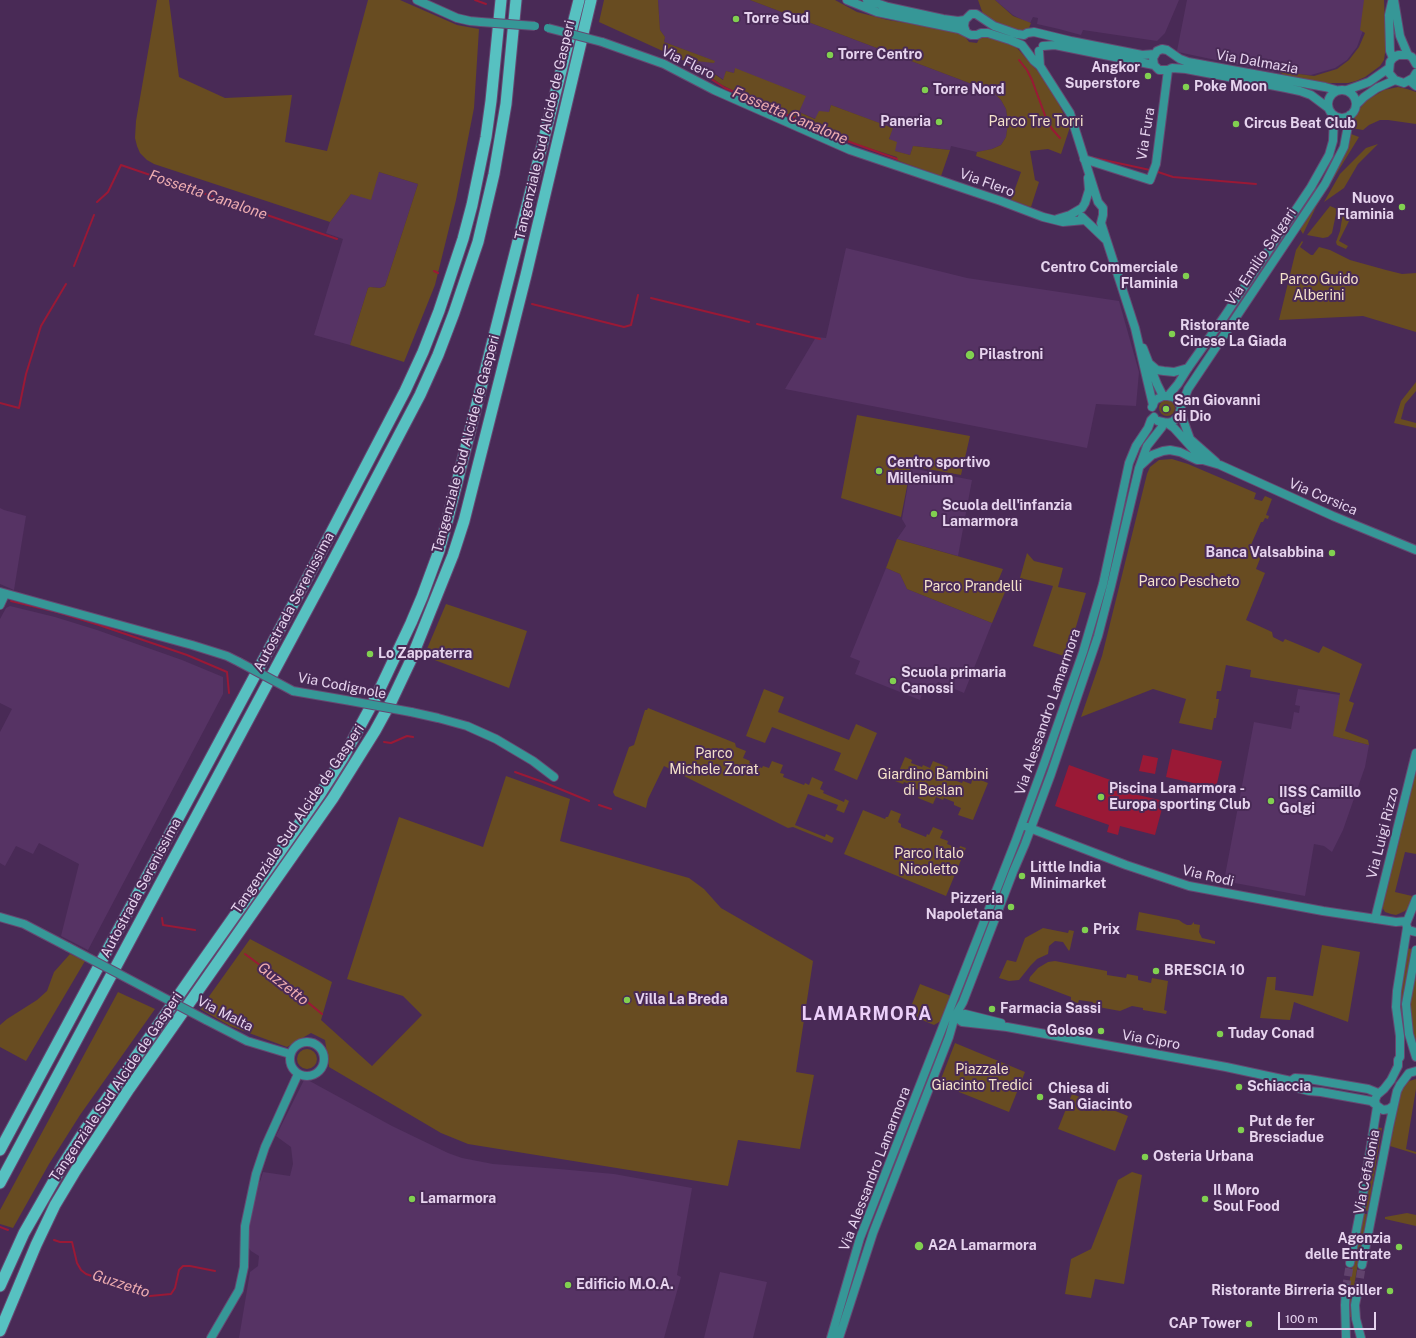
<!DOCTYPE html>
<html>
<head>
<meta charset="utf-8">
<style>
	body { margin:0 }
	#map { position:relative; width:1416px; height:1338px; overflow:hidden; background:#492a56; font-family:"Public Sans",sans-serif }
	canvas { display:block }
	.scale { position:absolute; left:1278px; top:1312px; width:98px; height:18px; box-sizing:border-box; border:2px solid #e6d3ee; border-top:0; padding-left:5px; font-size:12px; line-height:14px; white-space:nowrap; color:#e6d3ee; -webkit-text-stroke:3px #492a56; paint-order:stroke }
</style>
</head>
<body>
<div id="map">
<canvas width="1416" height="1338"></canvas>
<div class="scale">100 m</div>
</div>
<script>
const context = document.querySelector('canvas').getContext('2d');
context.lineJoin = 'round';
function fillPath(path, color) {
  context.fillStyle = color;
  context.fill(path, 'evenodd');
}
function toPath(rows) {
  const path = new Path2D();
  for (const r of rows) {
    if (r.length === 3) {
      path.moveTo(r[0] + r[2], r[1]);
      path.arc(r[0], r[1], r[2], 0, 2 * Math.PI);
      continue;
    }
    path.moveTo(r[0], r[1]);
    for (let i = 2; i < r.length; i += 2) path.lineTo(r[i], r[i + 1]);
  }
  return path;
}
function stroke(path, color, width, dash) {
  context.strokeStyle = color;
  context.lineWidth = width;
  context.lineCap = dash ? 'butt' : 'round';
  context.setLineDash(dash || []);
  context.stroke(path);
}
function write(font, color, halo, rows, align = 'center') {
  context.font = font + ' "Public Sans",sans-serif';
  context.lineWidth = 4;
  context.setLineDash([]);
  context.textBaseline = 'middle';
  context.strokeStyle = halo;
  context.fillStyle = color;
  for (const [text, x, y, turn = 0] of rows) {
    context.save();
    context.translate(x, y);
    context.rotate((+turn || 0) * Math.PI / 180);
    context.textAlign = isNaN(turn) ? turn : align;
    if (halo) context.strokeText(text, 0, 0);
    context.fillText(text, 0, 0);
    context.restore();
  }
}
const built = toPath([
	[658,0,750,0,993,92,1001,100,1006,109,1008,123,1006,137,1001,145,992,149,983,151,977,152,951,146,950,150,913,146,910,155,894,151,889,140,892,128,831,105,829,112,816,119,799,112,805,96,735,69,734,73,726,71,724,80,695,60,714,63,714,61,664,42,665,37,660,30],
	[995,0,1179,0,1165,33,1157,41,1083,30,1081,35,1059,29,1037,24,1038,18,1033,17,1030,23,1026,22,1013,15],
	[1187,0,1374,0,1357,47,1347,60,1335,68,1311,75,1272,72,1178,52,1177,51],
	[379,172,418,184,385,286,380,288,370,287,368,288,350,345,314,335,343,239,326,233,330,222,351,194],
	[846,248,967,278,1119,301,1139,372,1136,406,1096,404,1087,448,785,389,816,337,826,338],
	[911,468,972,480,958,556,897,539,906,526,902,519],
	[0,508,4,510,26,516,14,590,0,584],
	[886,568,900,574,907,589,992,623,964,693,938,682,934,692,924,688,920,700,855,674,860,661,850,657],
	[10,606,55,617,97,630,182,660,223,677,223,694,88,950,61,936,79,864,39,843,33,854,16,846,5,866,0,863,0,732,12,709,0,703,0,619,6,608],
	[1298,689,1340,695,1334,736,1369,745,1365,767,1343,830,1332,852,1324,846,1314,844,1305,896,1224,881,1254,722,1291,729,1294,712,1299,713,1300,706,1295,705],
	[306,1079,392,1126,448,1153,462,1158,493,1164,559,1169,614,1174,692,1188,677,1275,681,1277,664,1338,239,1338,250,1272,258,1266,259,1256,251,1251,248,1247,248,1237,258,1182,260,1182,263,1172,290,1176,293,1164,291,1147,276,1136,304,1080],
	[720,1272,767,1282,753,1338,704,1338]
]);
const green = toPath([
	[157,0,169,0,179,77,225,98,292,95,285,142,327,151,368,0,400,0,457,25,479,29,474,108,456,200,435,285,404,362,350,345,368,288,370,287,380,288,385,286,418,184,379,172,371,200,351,194,330,222,154,164,147,160,140,153,137,146,135,138,136,121],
	[604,0,658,0,660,30,665,37,664,42,715,61,714,63,696,61,723,80,726,71,734,73,735,68,806,96,799,112,815,119,819,111,829,112,831,105,893,128,889,139,897,142,895,151,910,155,913,146,950,150,941,176,896,160,897,157,856,144,736,92,722,85,689,63,599,22],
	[750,0,835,0,857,12,888,20,957,31,964,35,969,42,977,43,980,37,986,36,1011,44,1016,47,1036,69,1053,92,1070,127,1061,154,1048,149,1030,151,1035,180,1039,182,1031,207,1011,200,1021,172,976,156,977,152,992,149,1001,145,1006,137,1008,123,1006,109,1001,100,993,92],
	[978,0,995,0,1013,16,1031,23,1029,28,1026,30,1016,30,991,21,983,14],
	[1364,0,1384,0,1386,46,1384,60,1380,66,1365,77,1356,81,1348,83,1325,83,1287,77,1275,69,1253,65,1251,61,1253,59,1284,65,1284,72,1314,76,1337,69,1349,60,1359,47,1365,33,1360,30],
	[1398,87,1407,89,1416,92,1416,124,1388,120,1380,120,1369,125,1363,130,1351,128,1356,113,1367,100,1384,90],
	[1351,134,1359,137,1316,207,1303,234,1300,229,1336,172,1348,149],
	[1378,144,1358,164,1344,188,1324,202,1340,174,1366,148],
	[1330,206,1337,209,1332,233,1328,237,1323,238,1307,235],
	[1343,213,1349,215,1347,220,1349,221,1339,241,1348,246,1346,249,1337,245,1336,242,1340,231],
	[1302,241,1303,242,1300,247,1311,255,1313,255,1319,247,1330,250,1350,260,1386,270,1402,274,1416,273,1416,332,1363,316,1279,320,1296,250],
	[1416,382,1416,391,1405,404,1401,419,1416,423,1416,428,1394,423,1401,401],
	[1167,408,8],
	[857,415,970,436,961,475,911,466,901,517,841,498],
	[1172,459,1188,464,1256,493,1254,499,1262,501,1265,496,1272,499,1266,515,1269,516,1268,519,1265,518,1263,522,1261,522,1250,547,1263,551,1256,569,1265,573,1246,620,1272,632,1273,637,1283,642,1285,639,1319,653,1323,646,1362,664,1349,701,1354,703,1345,731,1368,740,1369,745,1333,736,1340,693,1250,677,1251,670,1226,665,1221,691,1217,691,1216,699,1219,699,1216,718,1214,718,1212,730,1179,723,1186,699,1153,689,1081,717,1102,656,1147,474,1150,467,1159,460],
	[897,539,1003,569,998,581,1008,585,992,623,907,589,900,574,886,568],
	[1027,553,1034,561,1063,568,1058,587,1086,593,1067,657,1033,646,1053,586,1020,578],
	[446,604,527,631,509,688,424,656],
	[764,689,784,697,778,712,849,740,856,724,877,733,857,780,834,770,841,753,772,727,765,743,746,736],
	[648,708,735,743,736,747,746,751,743,758,750,761,749,763,762,768,763,766,769,768,772,761,783,765,780,773,784,774,783,777,804,785,805,783,809,785,812,777,823,782,820,789,824,791,823,793,844,802,845,799,849,801,844,813,836,810,838,805,808,794,795,825,825,837,826,834,834,838,832,843,793,827,788,828,664,766,648,799,646,808,615,796,613,792,629,747,634,745,645,710,647,710],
	[905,757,912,760,911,763,922,767,923,765,930,768,933,761,948,767,945,774,952,777,951,779,962,783,963,781,971,784,973,777,988,783,973,820,958,815,961,808,954,805,954,802,944,798,943,800,936,797,933,804,918,798,921,791,914,788,915,786,904,782,903,784,895,781],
	[1416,758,1416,854,1405,852,1395,892,1412,896,1409,907,1405,911,1396,915,1391,914,1385,912,1382,907],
	[506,776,570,799,560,841,689,878,704,889,721,908,813,961,796,1072,814,1075,800,1149,738,1140,728,1186,468,1144,441,1133,329,1067,325,1040,311,1033,287,1047,230,1026,200,1009,250,939,332,982,321,1020,372,1066,422,1015,403,996,347,979,399,817,483,847],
	[863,810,885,819,886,817,888,817,891,810,901,814,898,822,901,824,901,827,926,837,927,834,929,835,933,827,943,831,940,838,948,841,947,844,959,849,960,846,966,848,946,896,844,854],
	[1139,912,1179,920,1183,923,1187,925,1191,925,1194,922,1194,924,1200,925,1199,932,1202,938,1215,941,1215,944,1136,930],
	[1043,928,1068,933,1069,930,1074,931,1070,949,1069,951,1063,942,1055,941,1049,946,1048,954,1037,959,1031,965,1019,980,1009,981,999,978,1007,960,1016,962,1025,938],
	[1322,945,1360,952,1348,1022,1294,1002,1290,1020,1260,1018,1267,977,1276,977,1275,990,1313,996],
	[1406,948,1412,949,1404,998,1404,1022,1405,1033,1402,1034,1400,995],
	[70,954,85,961,26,1061,0,1047,0,1025,7,1019,37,1000,47,991,54,972],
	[1055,961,1107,971,1107,975,1126,978,1127,974,1138,976,1138,980,1151,983,1152,978,1168,981,1164,1010,1167,1011,1166,1014,1143,1010,1143,1008,1132,1006,1120,1011,1093,1006,1093,1002,1079,1000,1078,1003,1071,1001,1071,997,1029,981,1030,977,1038,968,1048,962],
	[1416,963,1416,1047,1414,1041,1408,1005],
	[920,984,951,996,941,1021,934,1025,908,1014],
	[118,992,155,1009,80,1115,49,1164,13,1228,0,1224,0,1210],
	[955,1043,1025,1072,1009,1112,939,1084],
	[307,1059,10],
	[1416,1079,1416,1089,1406,1149,1416,1152,1416,1154,1390,1146,1401,1090,1406,1082],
	[1072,1094,1128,1116,1115,1151,1058,1129],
	[1376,1127,1382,1128,1368,1211,1363,1210],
	[1132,1172,1142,1175,1124,1284,1095,1279,1091,1298,1065,1294,1071,1259,1091,1249,1118,1180],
	[1407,1213,1416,1215,1416,1226,1385,1219,1385,1217],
	[1362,1214,1367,1214,1352,1297,1352,1317,1349,1317,1349,1284]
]);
const water = toPath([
	[1172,749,1222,761,1216,788,1166,777],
	[1143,755,1158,758,1155,774,1139,771],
	[1069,765,1127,786,1125,792,1164,801,1155,835,1120,826,1118,835,1107,832,1109,825,1055,806]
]);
const stream = toPath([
	[475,0,486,4],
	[1019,60,1027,70,1032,80,1046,118,1052,129,1060,138],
	[688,64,725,88,847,141,897,159],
	[1090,157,1150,170],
	[1155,171,1173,177,1256,184],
	[97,202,108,192,121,165,337,239],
	[74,266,94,215],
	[434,271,438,273],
	[651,298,749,322],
	[532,304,624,327,631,325,638,295],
	[757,324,820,339],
	[0,403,19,408,26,374,41,326,66,284],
	[11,601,57,612,99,625,187,655,227,672,229,693],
	[384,742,391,743,407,736,413,737],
	[515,772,543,782,589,801],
	[599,805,611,809],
	[162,918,163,925,195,930],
	[245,954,287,985,322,1014],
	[0,1227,8,1230],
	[54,1240,60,1242,72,1242,77,1263,81,1270,86,1274,150,1296,171,1294,175,1288,179,1270,183,1266,190,1266,215,1271]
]);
const secondaryTunnel = toPath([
	[1346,1288,1350,1263],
	[1358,1290,1362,1265]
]);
const secondary = toPath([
	[417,0,457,18,470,21,481,22],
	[847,0,877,12,959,29,971,35,977,35,981,33,988,33,1010,40,1022,45,1034,61,1040,66,1070,113,1098,202,1103,208,1103,215,1101,223,1135,328,1153,405],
	[867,0,888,7,943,19,958,21,965,20],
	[1394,0,1400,36,1408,55,1412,57,1416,64],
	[1392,2,1389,15,1390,51,1393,58],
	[966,32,964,26,965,20,971,14,976,14,994,26,1017,34,1024,35,1027,33,1034,32,1071,41,1142,55,1155,54],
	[602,42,664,64,714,90,850,150,1001,201,1043,217,1063,222,1085,220],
	[1043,46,1055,45,1154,65],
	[1039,51,1040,66],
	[1408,55,1398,55,1393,58,1390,62,1389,73,1395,80,1404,83,1413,78,1416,73],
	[1410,81,1416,86],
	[1342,104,14],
	[1347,90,1369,82,1389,68],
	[1356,105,1364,97,1377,88,1395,80],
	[1327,107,1311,95,1300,91,1286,88,1186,69,1172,68,1168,70,1159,70,1154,65,1153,58,1157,51,1162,49,1167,50,1180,59,1188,62,1325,87,1336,90],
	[1084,159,1150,180,1156,164,1168,70],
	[1082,217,1105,239],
	[1057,219,1070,215,1082,208,1085,203,1089,190,1088,178],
	[1143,348,1157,384,1163,396],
	[1150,364,1157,370,1164,371,1174,372,1188,368],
	[1168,396,1178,384,1188,368,1224,317,1311,187,1329,155,1333,141,1334,116],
	[1152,407,1155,400,1163,396,1168,396,1173,397,1177,400,1181,407],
	[1180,411,1190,439,1216,462],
	[1158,421,1167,423,1172,422,1179,416,1181,407,1188,389,1325,184,1344,147,1350,115],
	[1167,423,1174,428,1203,460,1220,465,1333,516,1416,550],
	[1140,466,1152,455,1163,451,1170,450,1180,452,1197,460,1202,460],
	[0,592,192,645,227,656,239,662],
	[0,605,5,594],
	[293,691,351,701],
	[411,712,438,718,467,726,496,739,533,761,554,777],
	[1027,827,1126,865,1189,886,1323,911,1396,922,1407,921],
	[1416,899,1406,924,1408,930,1416,932],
	[0,917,24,924,68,947],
	[1375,919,1416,753],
	[1416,950,1406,1004,1409,1034,1416,1057],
	[952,1014,962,1022,1007,1027,1226,1067,1291,1081,1295,1078,1309,1079,1368,1089,1378,1093],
	[955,1016,965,1014,1001,1023],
	[206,1020,247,1041,290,1054],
	[307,1059,17],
	[1291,1081,1293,1085,1297,1088,1309,1091,1321,1092,1371,1101,1375,1104],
	[1393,1106,1389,1109,1383,1110,1376,1105,1375,1100,1377,1095,1384,1089,1391,1080,1398,1066,1398,1060,1400,1057,1400,1036,1396,1007,1397,991,1407,928],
	[1350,1263,1361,1207,1377,1107],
	[1362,1265,1389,1127,1397,1091,1400,1085,1409,1073,1416,1071],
	[1346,1288,1345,1305,1346,1338],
	[1358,1290,1355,1305,1356,1319,1361,1338],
	[211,1338,239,1290,244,1267,245,1226,256,1174,265,1147,298,1074],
	[831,1338,860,1238,1016,840,1045,761,1083,652,1103,584,1129,463,1136,446,1148,428,1151,420,1154,417],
	[839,1338,873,1233,949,1037,955,1016,963,1002,1013,872,1025,844,1051,774,1098,636,1111,586,1139,468,1147,446,1162,427,1162,423]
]);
const highway = toPath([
	[0,1150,310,573,405,391,423,352,439,311,463,239,472,205,486,137,491,101,501,0],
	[0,1183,324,578,420,395,438,355,454,313,478,242,494,174,506,104,516,0],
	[0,1286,24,1233,64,1163,85,1130,197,969,279,853,320,794,344,756,377,695,411,623,422,597,439,551,448,518,579,0],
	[0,1331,36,1245,55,1205,76,1170,129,1089,333,798,375,731,392,700,410,662,453,555,464,521,526,275,591,0]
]);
const secondaryBridge = toPath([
	[481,22,535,26],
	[548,28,602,42],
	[239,662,293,691],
	[351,701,411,712],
	[68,947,206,1020]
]);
const markers = [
	[736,19,4,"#81d050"],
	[830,55,4,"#81d050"],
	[1148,76,4,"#81d050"],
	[1186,87,4,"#81d050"],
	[925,90,4,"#81d050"],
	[939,122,4,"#81d050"],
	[1236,124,4,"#81d050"],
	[1402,207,4,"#81d050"],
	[1186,276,4,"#81d050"],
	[1172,334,4,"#81d050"],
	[970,355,5,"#81d050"],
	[1166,409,4,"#81d050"],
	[879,471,4,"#81d050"],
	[934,514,4,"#81d050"],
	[1332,553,4,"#81d050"],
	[370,654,4,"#81d050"],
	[893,681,4,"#81d050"],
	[1101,797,4,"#81d050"],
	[1271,801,4,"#81d050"],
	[1022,876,4,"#81d050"],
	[1011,907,4,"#81d050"],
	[1085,930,4,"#81d050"],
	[1156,971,4,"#81d050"],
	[627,1000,4,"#81d050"],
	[992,1009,4,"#81d050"],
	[1101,1031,4,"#81d050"],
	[1220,1034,4,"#81d050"],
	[1239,1087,4,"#81d050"],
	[1040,1097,4,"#81d050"],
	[1241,1130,4,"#81d050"],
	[1145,1157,4,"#81d050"],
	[412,1199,4,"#81d050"],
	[1205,1199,4,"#81d050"],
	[919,1246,5,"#81d050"],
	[1399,1247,4,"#81d050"],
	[568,1285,4,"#81d050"],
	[1390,1291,4,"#81d050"],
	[1249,1324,4,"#81d050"]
];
const poiNames = [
	["Torre Sud",744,19],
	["Torre Centro",838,55],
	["Angkor",1140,68,"right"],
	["Superstore",1140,84,"right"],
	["Poke Moon",1194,87],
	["Torre Nord",933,90],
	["Paneria",931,122,"right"],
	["Circus Beat Club",1244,124],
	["Nuovo",1394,199,"right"],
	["Flaminia",1394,215,"right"],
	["Centro Commerciale",1178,268,"right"],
	["Flaminia",1178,284,"right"],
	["Ristorante",1180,326],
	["Cinese La Giada",1180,342],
	["Pilastroni",979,355],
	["San Giovanni",1174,401],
	["di Dio",1174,417],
	["Centro sportivo",887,463],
	["Millenium",887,479],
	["Scuola dell'infanzia",942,506],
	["Lamarmora",942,522],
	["Banca Valsabbina",1324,553,"right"],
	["Lo Zappaterra",378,654],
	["Scuola primaria",901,673],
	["Canossi",901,689],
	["Piscina Lamarmora -",1109,789],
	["Europa sporting Club",1109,805],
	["IISS Camillo",1279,793],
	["Golgi",1279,809],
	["Little India",1030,868],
	["Minimarket",1030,884],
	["Pizzeria",1003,899,"right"],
	["Napoletana",1003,915,"right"],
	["Prix",1093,930],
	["BRESCIA 10",1164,971],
	["Villa La Breda",635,1000],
	["Farmacia Sassi",1000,1009],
	["Goloso",1093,1031,"right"],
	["Tuday Conad",1228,1034],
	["Schiaccia",1247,1087],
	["Chiesa di",1048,1089],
	["San Giacinto",1048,1105],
	["Put de fer",1249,1122],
	["Bresciadue",1249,1138],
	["Osteria Urbana",1153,1157],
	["Il Moro",1213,1191],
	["Soul Food",1213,1207],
	["Lamarmora",420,1199],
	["Agenzia",1391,1239,"right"],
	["delle Entrate",1391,1255,"right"],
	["A2A Lamarmora",928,1246],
	["Edificio M.O.A.",576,1285],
	["Ristorante Birreria Spiller",1382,1291,"right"],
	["CAP Tower",1241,1324,"right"]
];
const streetNames = [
	["Via Dalmazia",1257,62,10],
	["Via Flero",688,63,26],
	["Tangenziale Sud Alcide de Gasperi",545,130,-77],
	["Via Fura",1146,134,-81],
	["Via Flero",987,183,20],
	["Via Emilio Salgari",1261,257,-56],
	["Tangenziale Sud Alcide de Gasperi",466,444,-75],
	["Via Corsica",1323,497,23],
	["Autostrada Serenissima",294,602,-62],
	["Via Codignole",342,686,11],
	["Via Alessandro Lamarmora",1048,712,-71],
	["Tangenziale Sud Alcide de Gasperi",298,819,-56],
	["Via Luigi Rizzo",1383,833,-76],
	["Via Rodi",1208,876,13],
	["Autostrada Serenissima",141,888,-62],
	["Via Malta",225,1014,27],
	["Via Cipro",1151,1040,10],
	["Tangenziale Sud Alcide de Gasperi",116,1087,-56],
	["Via Alessandro Lamarmora",875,1169,-69],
	["Via Cefalonia",1367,1172,-79]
];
const parkNames = [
	["Parco Tre Torri",1036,122],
	["Parco Guido",1319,280],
	["Alberini",1319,296],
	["Parco Pescheto",1189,582],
	["Parco Prandelli",973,587],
	["Parco",714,754],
	["Michele Zorat",714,770],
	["Giardino Bambini",933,775],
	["di Beslan",933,791],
	["Parco Italo",929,854],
	["Nicoletto",929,870],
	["Piazzale",982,1070],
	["Giacinto Tredici",982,1086]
];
const waterNames = [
	["Fossetta Canalone",790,116,23],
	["Fossetta Canalone",208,195,19],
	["Guzzetto",283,984,38],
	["Guzzetto",121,1284,18]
];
const districtNames = [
	["LAMARMORA",867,1014]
];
fillPath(built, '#563364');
fillPath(green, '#684c21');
fillPath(water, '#9a1936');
stroke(stream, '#9a1936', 2);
stroke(secondaryTunnel, '#61436d', 8, [8, 4]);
stroke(secondary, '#654871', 10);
stroke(highway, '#654871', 13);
stroke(secondary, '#369797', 8);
stroke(highway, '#57c1c1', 11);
stroke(secondaryBridge, '#654871', 10, []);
stroke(secondaryBridge, '#369797', 8);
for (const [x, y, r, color] of markers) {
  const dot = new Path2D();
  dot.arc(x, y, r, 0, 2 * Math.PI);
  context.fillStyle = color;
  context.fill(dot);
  stroke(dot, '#492a56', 1.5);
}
write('bold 14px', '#e6d3ee', '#492a56', poiNames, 'left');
write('14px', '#e6d3ee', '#492a56', streetNames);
write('14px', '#f4e1c9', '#492a56', parkNames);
write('italic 15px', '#edacb0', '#492a56', waterNames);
context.letterSpacing = '1px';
write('bold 18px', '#eccffa', '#492a56', districtNames);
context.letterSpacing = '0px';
</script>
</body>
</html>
